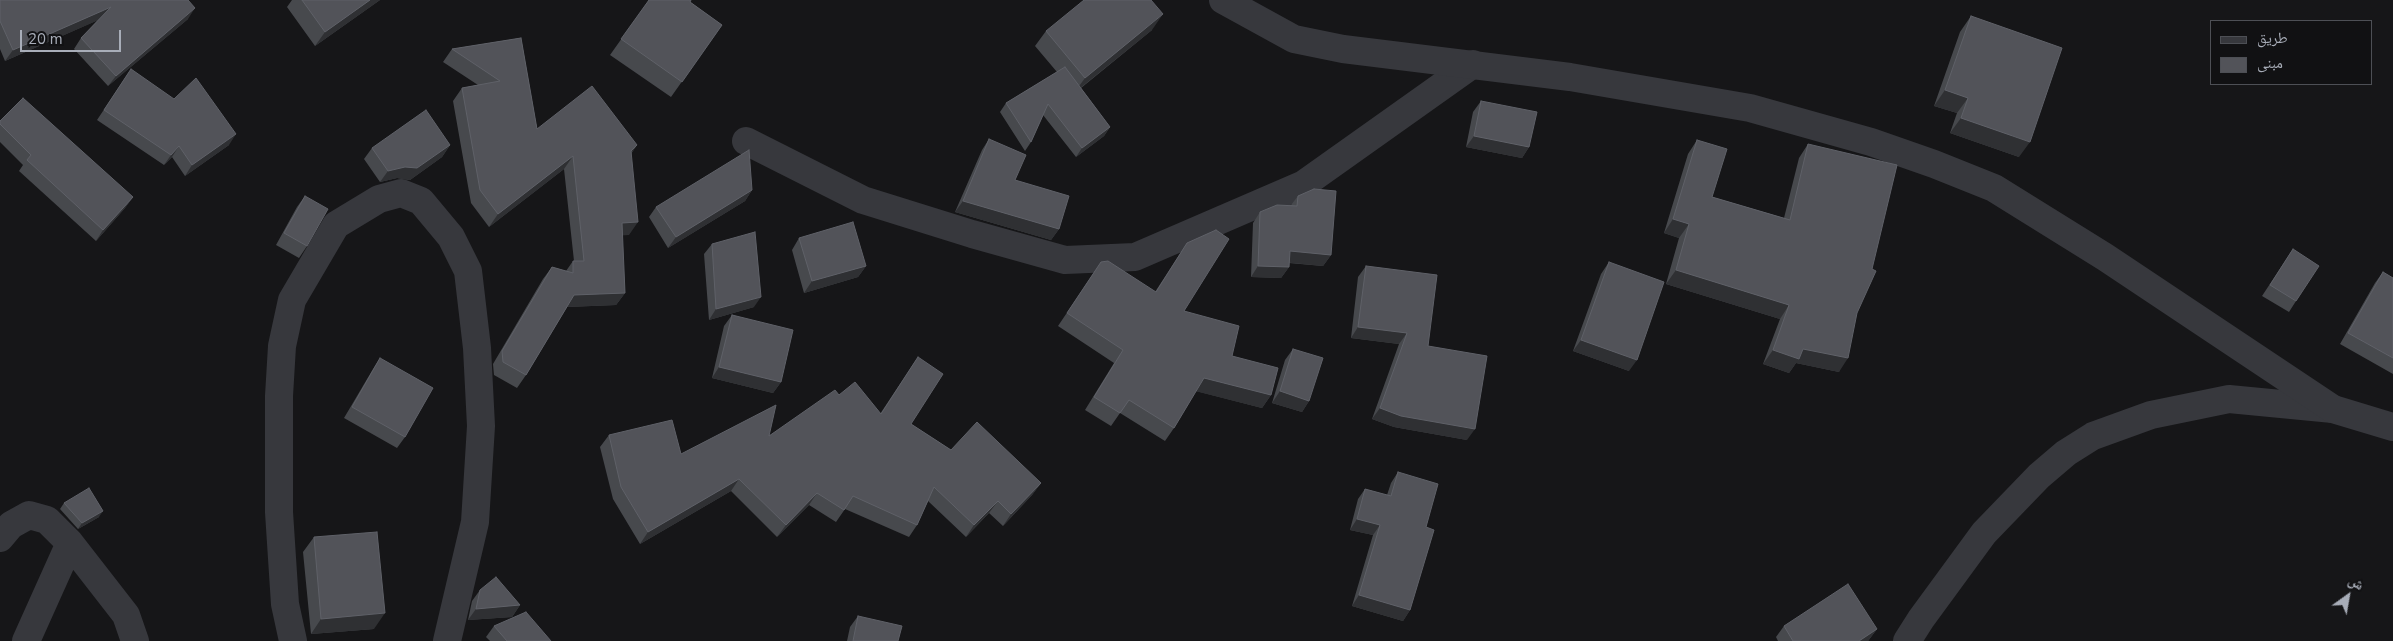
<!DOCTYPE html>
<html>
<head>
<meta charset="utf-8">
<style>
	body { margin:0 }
	#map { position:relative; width:2393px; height:641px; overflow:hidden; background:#161618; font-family:"Nunito Sans","Noto Naskh Arabic",sans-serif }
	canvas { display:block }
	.legend { position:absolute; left:2210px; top:20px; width:162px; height:65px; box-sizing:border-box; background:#111113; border:1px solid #4d4f55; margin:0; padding:6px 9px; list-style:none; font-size:15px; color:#a8adb8 }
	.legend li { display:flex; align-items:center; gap:10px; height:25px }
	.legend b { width:25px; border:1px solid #4d4f55 }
	.north { position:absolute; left:2323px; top:571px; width:50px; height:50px; -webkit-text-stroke:4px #111113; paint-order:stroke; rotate:32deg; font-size:14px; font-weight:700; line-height:20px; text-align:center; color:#a8adb8 }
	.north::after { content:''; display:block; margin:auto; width:18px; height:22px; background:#a8adb8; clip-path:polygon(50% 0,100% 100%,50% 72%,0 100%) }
	.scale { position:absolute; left:20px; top:30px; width:101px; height:22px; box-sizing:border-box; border:2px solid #a8adb8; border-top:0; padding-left:6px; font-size:15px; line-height:18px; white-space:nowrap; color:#a8adb8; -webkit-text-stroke:4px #111113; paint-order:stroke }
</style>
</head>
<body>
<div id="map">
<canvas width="2393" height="641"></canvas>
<ul class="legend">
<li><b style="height:6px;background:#37383d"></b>طريق</li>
<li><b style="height:14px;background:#525359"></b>مبنى</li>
</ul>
<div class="north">ش</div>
<div class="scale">20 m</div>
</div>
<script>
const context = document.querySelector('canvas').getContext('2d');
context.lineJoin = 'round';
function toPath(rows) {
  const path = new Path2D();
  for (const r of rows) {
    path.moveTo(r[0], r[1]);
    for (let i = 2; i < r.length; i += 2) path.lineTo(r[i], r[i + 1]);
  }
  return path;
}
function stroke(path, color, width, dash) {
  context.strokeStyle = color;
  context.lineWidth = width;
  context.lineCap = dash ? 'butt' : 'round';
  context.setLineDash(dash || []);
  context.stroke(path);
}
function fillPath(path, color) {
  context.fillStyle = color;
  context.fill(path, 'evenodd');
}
const minor = toPath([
	[746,141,863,200,972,234,1065,260,1135,257,1304,184,1473,64],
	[0,538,11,525,29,515,47,520,70,543,126,615,135,641],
	[26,641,70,543],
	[293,641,285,604,279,512,279,396,282,346,292,300,336,225,379,199,401,193,421,201,451,237,468,271,477,348,481,426,475,522,447,641],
	[1907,641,1921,619,1984,533,2039,476,2066,453,2093,436,2151,415,2229,399,2333,409]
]);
const tertiary = toPath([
	[1223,0,1294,39,1343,49,1570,77,1750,108,1871,142,1934,164,1994,188,2105,257,2333,409,2393,427]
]);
const wall = toPath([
	[0,0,188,19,108,86,74,49,81,38,98,20,5,61,0,49],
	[292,0,380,0,315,46,287,7],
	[649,0,690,2,722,25,671,97,610,55],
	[1971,16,2019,157,1950,133,1957,113,1934,106,1960,32],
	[1152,30,1081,88,1110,127,1104,136,1076,157,1043,115,1031,142,1025,151,1000,112,1006,103,1057,72,1035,46,1046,31],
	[521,38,537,129,637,145,631,154,629,235,622,235,625,293,616,305,567,307,526,375,517,388,494,375,493,364,543,279,552,267,566,271,573,261,574,261,564,169,489,227,471,203,453,101,462,88,478,85,443,62,452,49],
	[131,69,229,145,185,176,172,157,164,165,97,120],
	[1481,101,1529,147,1522,158,1466,147,1473,112],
	[0,121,133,197,125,208,96,241,19,171,23,165,0,142],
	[989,139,1015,180,1059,229,1051,240,955,212,982,150],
	[1697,140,1712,197,1784,218,1799,158,1808,144,1857,313,1839,372,1796,363,1789,373,1763,364,1780,319,1666,284,1679,238,1664,233,1688,154],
	[450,145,442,157,410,180,397,178,380,182,364,159,372,148],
	[752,190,745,201,668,248,649,217,656,207],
	[305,196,307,246,299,258,276,245,297,207],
	[1298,196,1331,255,1323,266,1289,263,1289,267,1281,278,1251,277,1253,223,1260,212,1291,205],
	[799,238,866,266,858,277,804,293,792,250],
	[1187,243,1184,311,1232,356,1271,395,1262,408,1196,391,1174,428,1165,441,1120,413,1111,426,1085,410,1114,363,1058,326,1101,262,1155,292],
	[712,244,754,307,709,320,704,254],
	[2293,249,2296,301,2289,312,2262,296],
	[1609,262,1629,371,1573,351,1601,274],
	[1366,266,1428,346,1467,440,1394,427,1372,419,1399,344,1351,338,1358,277],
	[2383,272,2393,278,2393,374,2340,344,2375,283],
	[732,315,781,382,773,393,712,378,724,326],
	[1293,349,1309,401,1302,412,1272,403,1285,360],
	[918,357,911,424,951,450,1041,483,1032,495,1003,526,989,513,966,537,928,501,917,525,909,537,845,509,836,522,809,505,777,537,731,491,640,544,613,499,600,447,609,435,681,454,769,436,839,395,880,414],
	[380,358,405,437,397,448,344,418,373,369],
	[1398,472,1426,527,1410,610,1403,621,1352,606,1373,535,1350,530,1358,499,1365,489,1387,495,1391,483],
	[64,503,99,517,78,529,60,509],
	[314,537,374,629,311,634,303,552],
	[480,590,520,605,512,617,468,620,472,601],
	[858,616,898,641,847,641,850,627],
	[494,626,551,641,490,641,486,637],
	[1784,626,1877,629,1868,641,1778,641,1776,637]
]);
const shadedWall = toPath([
	[370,0,380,0,315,46,325,32],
	[111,7,103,18,5,61,13,50],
	[195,8,188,19,108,86,116,76],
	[1163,14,1152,30,1074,93,1085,78],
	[1945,90,1968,98,1957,113,1934,106],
	[1961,118,2030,142,2019,157,1950,133],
	[1110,127,1104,136,1076,157,1082,148],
	[236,134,229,145,185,176,192,165],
	[1474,136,1529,147,1522,158,1466,147],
	[450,145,442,157,410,180,397,178,380,182,388,171],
	[637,145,628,158,631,151],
	[179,146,172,157,164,165,171,155],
	[573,156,564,169,489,227,498,214],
	[752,190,745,201,668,248,676,237],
	[133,197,125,208,96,241,103,230],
	[963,201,1059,229,1051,240,955,212],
	[1673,219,1689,224,1679,238,1664,233],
	[638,222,629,235,613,236,622,223],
	[1290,251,1331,255,1323,266,1282,262],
	[866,266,858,277,804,293,812,281],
	[1258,266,1289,267,1281,278,1251,277],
	[1676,270,1789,305,1780,319,1666,284],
	[625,293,616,305,566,307,574,295],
	[761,297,754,307,709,320,716,309],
	[1358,327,1407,333,1399,344,1351,338],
	[1581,340,1637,360,1629,371,1573,351],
	[1803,349,1848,358,1839,372,1796,363,1789,373,1763,364,1773,350],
	[719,367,781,382,773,393,712,378],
	[1204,378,1271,395,1262,408,1195,391],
	[1280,391,1309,401,1302,412,1272,403],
	[1380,408,1475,429,1467,440,1394,427,1372,419],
	[739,479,731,491,640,544,648,532],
	[1041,483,1032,495,1003,526,1011,514],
	[817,493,809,505,777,537,786,525],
	[998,501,989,513,966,537,974,525],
	[103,511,99,517,78,529,82,523],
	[1357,519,1380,525,1373,535,1350,530],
	[1359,595,1410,610,1403,621,1352,606],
	[520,605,512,617,468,620,476,609],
	[385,613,374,629,311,634,321,619],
	[1877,629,1868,641,1859,641]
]);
const building = toPath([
	[0,0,188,0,195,8,116,76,81,38,111,7,13,50,0,21,0,0],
	[302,0,370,0,325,32,302,0],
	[649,0,691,0,690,2,722,25,682,82,621,39,649,0],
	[1084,0,1151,0,1163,14,1085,78,1046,31,1084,0],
	[1971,16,2062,48,2030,142,1961,118,1968,98,1945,90,1971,16],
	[521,38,537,129,592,86,637,145,631,151,638,222,622,223,625,293,574,295,526,375,503,362,502,351,552,267,573,273,573,261,584,261,573,156,498,214,480,190,462,88,500,81,452,49,521,38],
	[1065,67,1110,127,1082,148,1048,104,1031,142,1006,103,1065,67],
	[131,69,174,99,196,78,236,134,192,165,179,146,171,155,104,110,131,69],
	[23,98,133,197,103,230,27,160,31,155,0,124,0,121,23,98],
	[1481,101,1537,112,1529,147,1474,136,1481,101],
	[426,110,450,145,417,168,405,167,388,171,372,148,426,110],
	[989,139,1026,155,1015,180,1069,196,1059,229,963,201,989,139],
	[1697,140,1727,149,1712,197,1790,220,1808,144,1897,165,1872,269,1876,271,1857,313,1848,358,1803,349,1799,359,1773,350,1789,305,1676,270,1689,224,1673,219,1697,140],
	[749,150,752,190,676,237,656,207,749,150],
	[1314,189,1336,191,1331,255,1290,251,1289,267,1258,266,1260,212,1277,205,1297,206,1298,196,1314,189],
	[305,196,328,209,307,246,284,233,305,196],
	[853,222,866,266,812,281,799,238,853,222],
	[1216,230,1229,239,1184,311,1239,326,1232,356,1278,368,1271,395,1204,378,1174,428,1129,400,1120,413,1094,397,1123,350,1067,313,1101,262,1108,261,1156,292,1187,243,1216,230],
	[755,232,761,297,716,309,712,244,755,232],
	[2293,249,2319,266,2296,301,2270,285,2293,249],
	[1609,262,1664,282,1637,360,1581,340,1609,262],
	[1366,266,1437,275,1428,346,1487,356,1475,429,1401,416,1380,408,1407,333,1358,327,1366,266],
	[2383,272,2393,278,2393,358,2348,333,2383,272],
	[732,315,793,330,781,382,719,367,732,315],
	[1293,349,1323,358,1309,401,1280,391,1293,349],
	[918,357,943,374,911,424,951,450,977,422,1041,483,1011,514,998,501,974,525,934,487,917,525,853,496,844,510,817,493,786,525,739,479,648,532,621,487,609,435,672,420,681,454,776,405,769,436,835,390,839,395,855,382,881,414,918,357],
	[380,358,433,388,405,437,352,407,380,358],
	[1398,472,1438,484,1426,527,1434,530,1410,610,1359,595,1380,525,1357,519,1365,489,1391,496,1398,472],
	[89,488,103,511,82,523,64,503,89,488],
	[377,532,385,613,321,619,314,537,377,532],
	[496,577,520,605,476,609,480,590,496,577],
	[1848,584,1877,629,1859,641,1793,641,1784,626,1848,584],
	[526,612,551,641,507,641,494,626,526,612],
	[858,616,902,626,898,641,853,641,858,616]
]);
stroke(minor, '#37383d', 28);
stroke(tertiary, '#37383d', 28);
fillPath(wall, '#47494d');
fillPath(shadedWall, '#2f3033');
fillPath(building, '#525359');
stroke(building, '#5f6168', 1);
</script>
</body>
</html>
